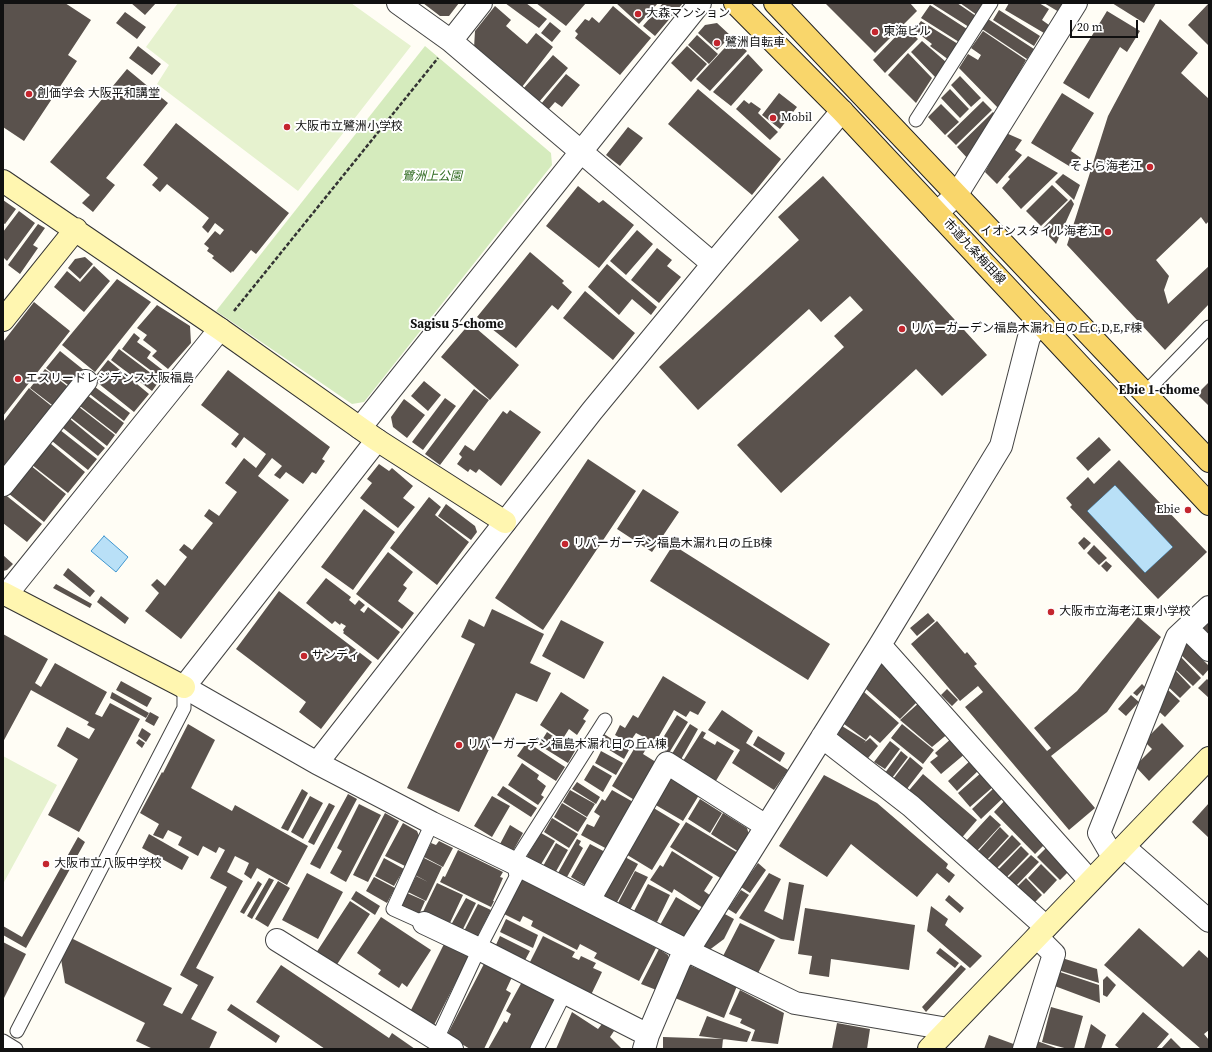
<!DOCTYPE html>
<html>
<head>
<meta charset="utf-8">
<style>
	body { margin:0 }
	#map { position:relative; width:1212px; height:1052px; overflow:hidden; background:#fffdf5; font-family:"Source Serif 4",serif }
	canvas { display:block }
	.frame { position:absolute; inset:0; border:4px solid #111; pointer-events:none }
	.scale { position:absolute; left:1070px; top:20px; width:68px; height:18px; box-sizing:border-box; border:2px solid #111; border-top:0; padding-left:5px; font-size:12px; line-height:14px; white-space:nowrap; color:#111; -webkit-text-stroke:3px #fff; paint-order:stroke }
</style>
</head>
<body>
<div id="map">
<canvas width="1212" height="1052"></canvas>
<div class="frame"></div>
<div class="scale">20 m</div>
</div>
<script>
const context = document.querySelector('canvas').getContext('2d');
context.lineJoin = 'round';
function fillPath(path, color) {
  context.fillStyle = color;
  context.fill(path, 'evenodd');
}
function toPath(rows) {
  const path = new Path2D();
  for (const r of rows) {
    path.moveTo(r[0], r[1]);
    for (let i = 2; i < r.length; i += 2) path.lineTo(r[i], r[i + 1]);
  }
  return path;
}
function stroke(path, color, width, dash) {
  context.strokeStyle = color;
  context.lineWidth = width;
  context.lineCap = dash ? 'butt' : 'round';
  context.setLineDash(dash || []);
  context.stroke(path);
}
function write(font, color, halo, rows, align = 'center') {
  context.font = font + ' "Source Serif 4","Noto Sans JP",serif';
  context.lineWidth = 4;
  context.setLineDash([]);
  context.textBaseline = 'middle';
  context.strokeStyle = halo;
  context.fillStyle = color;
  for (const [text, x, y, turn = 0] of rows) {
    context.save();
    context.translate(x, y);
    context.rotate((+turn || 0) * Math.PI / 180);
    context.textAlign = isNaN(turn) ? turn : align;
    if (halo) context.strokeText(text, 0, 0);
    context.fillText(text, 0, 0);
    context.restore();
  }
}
const green = toPath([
	[425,46,551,153,552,165,364,402,352,404,216,311]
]);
const pitch = toPath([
	[178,3,351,3,411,46,298,191,157,84,169,65,146,47],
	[3,756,57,785,3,884]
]);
const water = toPath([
	[1115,485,1173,547,1145,573,1087,511,1115,485],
	[104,536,128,557,116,572,91,551,104,536]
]);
const building = toPath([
	[3,3,65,3,91,20,68,55,77,61,24,141,3,127],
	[131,3,156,3,145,15],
	[423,3,459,3,449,16,440,16],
	[505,3,526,3,547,19,539,28],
	[536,3,586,3,566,26],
	[616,3,658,3,639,24],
	[663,3,683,3,655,36,643,26],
	[825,3,910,3,917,11,875,53],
	[931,3,957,3,976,16,969,27],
	[960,3,985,3,977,15],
	[1009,3,1039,3,1049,9,1042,20,1049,25,1044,33,1005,10],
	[1044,3,1064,3,1059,12],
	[1112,3,1156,3,1144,23],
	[1209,3,1209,46,1188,25],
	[930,5,967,29,959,42,921,18],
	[495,6,511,20,506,26,527,44,536,33,553,47,522,87,474,48,475,31],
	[613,6,651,38,620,75,575,38,578,34,575,31,585,19,589,21,592,17,599,23],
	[999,10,1040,36,1034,46,993,20],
	[1107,11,1140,31,1127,52,1120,47,1089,99,1063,83],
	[125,12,146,27,137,39,116,23],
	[988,19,1034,49,1027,59,982,29],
	[1160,19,1198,53,1181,73,1209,99,1209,221,1206,224,1201,217,1156,260,1169,276,1164,290,1168,304,1209,266,1209,304,1165,350,1067,245,1108,116],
	[921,21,958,44,949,60,930,46,932,44,914,30],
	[550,22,561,31,552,42,541,33],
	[717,23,731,36,717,50,698,33,705,25],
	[905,27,918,39,885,73,873,60],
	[983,31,1026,60,999,109,959,68,968,54,978,60,981,55,971,48],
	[697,35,718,54,709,64,688,45],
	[733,39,747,51,710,91,696,79],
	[922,41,946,62,936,78,911,52],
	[138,46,161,64,152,75,129,58],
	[687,46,707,64,691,82,671,63],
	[908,53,932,78,916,103,888,75],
	[748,54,763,70,731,106,713,92],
	[553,55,568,68,539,102,523,89],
	[127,69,168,103,106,178,115,185,93,212,82,203,90,195,50,162],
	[566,74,580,85,562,107,555,102,548,110,541,104],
	[960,76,981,98,971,107,951,85],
	[698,89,781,159,752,195,668,124],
	[950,89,969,109,960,118,941,98],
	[779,93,797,107,780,129,762,115],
	[1062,93,1094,113,1071,151,1081,158,1074,169,1031,143],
	[744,100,749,104,751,102,761,109,758,113,778,132,770,140,736,109],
	[983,101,992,110,956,145,947,136],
	[941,104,959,122,945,135,928,117],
	[993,112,996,115,969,160,957,147],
	[176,123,289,213,256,254,251,250,233,272,232,271,231,273,212,258,214,256,207,251,209,248,204,244,215,231,220,235,224,230,215,223,208,233,202,227,209,218,167,184,160,192,152,185,158,178,143,165],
	[628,127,643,138,620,166,606,155],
	[1006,133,1022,140,1015,150,1022,155,997,184,985,172],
	[1028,156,1058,173,1021,209,1002,188,1010,179,1008,177],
	[1063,174,1080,185,1074,200,1055,182],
	[823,176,987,355,942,396,916,369,781,493,737,445,844,347,834,336,863,310,850,296,821,322,809,309,698,410,659,367,799,240,778,217],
	[1052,185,1068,200,1041,226,1026,211],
	[578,186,599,203,603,200,634,225,599,268,546,226],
	[1071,199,1074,204,1056,244,1042,229],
	[3,200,16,209,5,224,3,223],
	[19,211,35,223,7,261,3,257,3,232],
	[38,224,45,228,33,245,38,248,20,274,8,265],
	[637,230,653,244,626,275,610,261],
	[657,248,672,260,667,266,681,277,659,303,631,280],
	[530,252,564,281,562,283,572,292,558,310,552,305,516,348,477,317],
	[85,257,93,264,80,279,68,268,75,259],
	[607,264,657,307,651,315,632,299,619,315,588,287],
	[94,266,110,281,84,312,54,287,67,271,80,282],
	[117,279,151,302,95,372,62,345],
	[585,291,635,333,613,360,563,318],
	[34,302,70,331,3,416,3,342],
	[157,305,190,326,191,343,168,369,152,356,157,351,143,340,147,335,137,328],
	[470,323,519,365,490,400,441,357],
	[134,333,140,338,137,342,151,352,147,358,165,372,161,378,122,349],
	[119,349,160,380,152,391,111,360],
	[60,351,85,371,72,388,46,368],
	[108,360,149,394,134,412,93,379],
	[45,369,71,389,56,408,30,388],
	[228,370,330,447,322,459,325,461,316,474,312,472,303,484,286,472,280,479,274,475,282,466,272,458,258,476,289,500,181,639,145,611,159,593,151,585,157,579,165,586,187,557,179,550,184,544,192,550,213,523,204,516,209,509,219,516,237,492,225,483,244,458,256,468,266,454,244,437,236,448,231,444,239,434,201,405],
	[424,381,441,395,428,411,411,396],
	[1209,382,1209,406,1197,394],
	[91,384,130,413,124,421,86,391],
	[29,388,54,408,3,473,3,422],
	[474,389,489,400,440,465,425,454],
	[83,392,124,423,116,434,76,403],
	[445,398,456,406,423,450,412,442],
	[404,399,425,415,407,438,393,427,391,417],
	[74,403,115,435,107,446,66,414],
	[510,410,541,432,501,486,479,469,476,473,470,469,468,472,457,464,462,457,459,454,465,445,474,451,503,411,507,414],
	[64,414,105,448,98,456,63,428,65,425,59,420],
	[55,426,97,459,88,470,47,437],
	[1099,437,1111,450,1088,471,1076,458],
	[45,439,85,472,68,493,27,461],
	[588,459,636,491,543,630,495,598],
	[1119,460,1207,552,1158,599,1070,507,1072,505,1066,498,1088,477,1094,484],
	[1115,485,1173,547,1145,573,1087,511],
	[25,461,66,494,44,522,3,489],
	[379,464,389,471,392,468,413,486,403,498,415,507,398,528,360,498,372,483,367,479],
	[643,489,679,512,652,552,617,529],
	[3,493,42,524,27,542,3,523],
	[429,497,441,507,435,515,469,542,437,585,390,548],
	[446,504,475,526,477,532,471,540,438,516],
	[364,509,395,532,353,590,321,567],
	[1084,537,1091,543,1084,550,1078,543],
	[673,545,830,644,808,680,650,581],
	[1094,545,1107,558,1099,565,1087,553],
	[388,552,413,572,403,585,407,588,398,601,414,613,402,629,356,594],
	[3,555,13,564,7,570,3,571],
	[1106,561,1112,566,1107,572,1101,566],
	[68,568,95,591,90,597,63,575],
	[326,578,351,597,349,600,355,605,359,600,365,605,360,610,364,613,368,607,400,632,378,660,343,633,344,632,343,630,346,626,341,623,340,625,335,621,332,624,306,603],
	[56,584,92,604,90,608,53,588],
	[279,591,372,662,321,729,299,712,306,702,236,649],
	[101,596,129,618,125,624,97,602],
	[492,609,544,634,530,663,551,673,537,702,516,693,459,812,407,788,475,644,461,637,469,619,484,627],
	[928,613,935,621,917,636,910,628],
	[1138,617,1161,637,1107,712,1051,756,1095,808,1069,830,965,707,983,692,978,686,960,701,911,644,937,621,965,654,967,652,977,664,974,666,1047,751,1051,748,1034,728,1077,691],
	[1209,618,1209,639,1201,626],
	[561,620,604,642,584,679,542,656],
	[3,634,48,659,35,683,41,687,55,663,107,692,95,714,102,717,110,703,140,719,79,832,48,815,78,759,57,746,67,727,89,739,95,729,87,725,89,722,31,690,3,742],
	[1186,643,1209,666,1209,669,1203,676,1178,652],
	[1181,657,1201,678,1193,686,1172,666],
	[886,664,917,702,900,719,866,689,881,665],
	[1175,670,1191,687,1180,698,1163,682],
	[663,676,706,702,698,715,690,711,686,717,674,710,655,743,636,733,629,743,615,735,620,725,625,728,633,715,638,718],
	[1207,679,1209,681,1209,698,1198,688],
	[121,681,152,698,147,707,116,690],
	[1142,684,1145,687,1137,696,1133,693],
	[1166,688,1180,701,1165,717,1154,707],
	[947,689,958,700,952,706,941,695],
	[112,692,149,713,146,718,110,698],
	[561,692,589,710,583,719,586,721,577,735,569,729,562,740,540,725],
	[864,692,899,723,880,743,870,735,866,740,844,724],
	[1131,695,1139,702,1126,716,1118,709],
	[922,700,950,732,932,747,900,720],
	[722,710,753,731,746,743,788,770,774,790,732,763,740,750,708,730],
	[150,712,159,717,154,726,145,721],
	[677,715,688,722,669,753,658,746],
	[1162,723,1184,746,1149,781,1135,766,1152,749,1144,741],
	[188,724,215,740,191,788,232,811,235,805,308,846,287,885,257,868,251,879,244,874,249,863,235,856,227,872,243,881,196,968,214,977,191,1019,217,1032,209,1049,153,1049,136,1041,145,1023,65,983,61,959,71,938,172,988,163,1005,182,1014,198,985,180,975,227,887,210,878,225,850,219,847,216,853,203,846,198,856,178,845,182,837,168,830,163,839,153,835,159,824,140,813,162,772,163,773],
	[690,724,698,729,679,763,670,757],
	[902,724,934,750,923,764,891,738],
	[842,726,866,741,864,743,870,738,878,746,864,763,842,747,838,734],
	[142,728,151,734,146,742,138,736],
	[702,731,706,733,703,738,715,745,717,741,734,751,714,784,681,764],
	[547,732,575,751,568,763,539,745],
	[604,734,629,750,624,759,598,743],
	[758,736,785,753,780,762,753,745],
	[953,737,966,753,941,774,930,762,938,756,935,753],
	[139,739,145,743,142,748,136,743],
	[890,741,900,749,885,769,874,762],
	[527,742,565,767,556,781,517,756],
	[637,744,646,749,643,754,659,764,636,801,612,786],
	[601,751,623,763,616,775,595,763],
	[901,751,908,757,889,782,882,777],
	[910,757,923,768,903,794,890,783],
	[971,760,979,770,957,791,948,781],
	[522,763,539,775,537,779,546,786,541,795,544,797,538,805,508,785],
	[593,765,612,776,603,792,584,780],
	[982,772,994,786,970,807,958,793],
	[923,774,977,820,959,841,905,795],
	[824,775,877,803,948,864,946,868,955,875,949,883,937,873,917,897,851,844,827,877,779,846],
	[675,779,699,795,683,821,654,804,669,780],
	[577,782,600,797,596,804,572,789],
	[503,786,537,808,531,817,497,795],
	[994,788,1003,798,981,819,972,809],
	[302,789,308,793,288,831,281,828],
	[570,790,595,804,587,817,563,802],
	[612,790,635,803,609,850,581,835,587,824,594,827,600,816,594,812,602,799,605,801],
	[348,794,357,799,320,869,310,864],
	[310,796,323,803,303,839,291,832],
	[492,796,510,806,492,837,474,826],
	[1007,798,1045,844,1035,854,994,812],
	[700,799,722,813,710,833,688,819],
	[329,803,335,806,314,845,308,842],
	[562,803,587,818,578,832,554,817],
	[1209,803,1209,838,1192,822],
	[359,804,381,815,346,882,330,873,342,851,337,848],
	[652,807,680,824,652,870,624,853],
	[385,813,399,821,368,882,353,875],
	[723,813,747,828,749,835,739,852,711,834],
	[990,815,1001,825,976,852,965,842],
	[552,818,578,834,569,848,544,832],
	[686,822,738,853,722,879,670,847],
	[403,823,417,831,420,838,405,866,385,856],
	[510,825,523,833,513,851,500,844],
	[1000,827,1009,836,985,862,976,854],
	[541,833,555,841,540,866,528,858,527,856],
	[149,834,189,857,182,870,142,848],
	[1012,835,1021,844,994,871,986,863],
	[78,837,85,842,26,948,3,935,3,926,22,937],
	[577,839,581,841,579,845,583,848,567,877,558,873],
	[439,841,453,848,443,867,424,857,431,843,436,845],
	[556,843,568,850,554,875,542,868],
	[590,844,607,853,588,887,571,877],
	[1021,846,1029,854,1004,880,996,872],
	[1047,847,1069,871,1060,880,1037,857],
	[458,850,503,872,500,877,503,878,493,901,494,901,491,907,440,882,443,876,445,877],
	[672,851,713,877,704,891,711,896,703,908,674,889,672,893,650,880,660,865,663,867],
	[1031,855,1039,862,1013,889,1005,881],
	[623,856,638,864,616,904,604,897,603,893],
	[384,858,404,869,394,886,375,876],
	[424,858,442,867,426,901,408,892,416,876,428,882,415,875],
	[758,863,766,870,750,893,741,887],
	[1041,864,1057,880,1044,894,1028,878],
	[635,871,648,877,630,910,618,903],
	[307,873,343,892,318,939,282,920],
	[769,873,781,879,764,911,783,920,789,882,804,885,794,941,781,939,739,918],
	[374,877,395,888,387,903,366,891],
	[269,878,274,880,252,919,247,916],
	[523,878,656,948,639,981,594,958,597,953,580,944,577,950,531,926,533,921,523,916,520,922,504,914],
	[1026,878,1042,895,1031,906,1014,890],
	[258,881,262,884,244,914,240,912],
	[278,881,290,888,268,927,255,919],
	[437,883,463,895,449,925,422,914],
	[648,884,670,895,657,922,634,911],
	[741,890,749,895,736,914,728,909],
	[356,891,380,906,375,915,351,899],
	[407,893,425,901,418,917,400,908],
	[949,895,964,908,960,913,945,900],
	[676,897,700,911,684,939,660,925],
	[466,898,476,903,462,931,451,925],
	[350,901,370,914,336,966,316,953],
	[478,904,491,910,476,939,463,933],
	[931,906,948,919,945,925,982,956,970,968,927,931],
	[805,908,915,925,909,970,831,959,829,977,809,974,812,956,798,954],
	[723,913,734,919,724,939,708,951,702,948],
	[381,917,431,950,407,987,402,983,399,988,378,974,381,970,357,953],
	[506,919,538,935,533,948,500,932],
	[740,923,775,940,757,975,722,958],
	[1139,928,1183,967,1199,950,1209,959,1209,1030,1204,1034,1209,1040,1208,1049,1201,1049,1104,965],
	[500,936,530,951,523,964,495,947],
	[543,936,575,952,572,957,579,960,581,956,596,963,593,968,602,972,590,997,528,966],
	[3,942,26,954,3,1000],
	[445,942,470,954,434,1025,410,1012],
	[940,948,959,963,955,968,936,953],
	[659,949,668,955,670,964,659,991,641,984],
	[1062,958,1097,969,1099,983,1058,970],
	[486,960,513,975,506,990,511,993,484,1049,470,1049,447,1035],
	[281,965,389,1038,392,1033,415,1049,325,1049,256,1002],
	[689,965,737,986,724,1018,675,998],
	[961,965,966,969,926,1012,922,1007],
	[1057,971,1099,985,1100,1003,1052,985],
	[1107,976,1116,985,1107,997,1103,995,1103,980],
	[523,980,557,999,530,1049,488,1049,504,1021,507,1023,511,1014,506,1011],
	[740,990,784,1013,778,1044,751,1041,755,1030,740,1023,742,1019,729,1014],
	[231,1004,280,1036,276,1043,227,1010],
	[1051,1007,1083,1016,1074,1049,1068,1049,1042,1042],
	[572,1012,598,1029,602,1024,614,1031,610,1037,622,1049,556,1049],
	[1143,1012,1169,1034,1156,1049,1120,1049,1115,1045],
	[707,1016,751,1032,747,1042,699,1036],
	[837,1023,870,1029,867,1049,832,1049],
	[1091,1024,1106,1035,1101,1049,1084,1049],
	[989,1035,1019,1046,1018,1049,984,1049],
	[663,1037,723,1039,722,1049,663,1049],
	[1171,1038,1182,1049,1161,1049],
	[1037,1041,1059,1049,1034,1049]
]);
const path = toPath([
	[234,311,438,58]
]);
const lane = toPath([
	[916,120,991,3],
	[1145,393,1209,327],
	[424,923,393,909,432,823],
	[17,1031,184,708,184,687],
	[437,1039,479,949,516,877,514,863,605,720],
	[3,1041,16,1049],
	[537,1049,565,993]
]);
const street = toPath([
	[398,3,451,41,713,264],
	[451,41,481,3],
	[937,213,957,194,1076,3],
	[360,428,700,3],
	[377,440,184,687,317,763,432,823,514,863,688,951,795,1003,948,1029],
	[3,485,86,381],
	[6,595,220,329],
	[1187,628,1209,650],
	[880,645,1090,881],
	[822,737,911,806,1046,927],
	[317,763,592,411,713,264,842,111],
	[1124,847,1209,921],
	[1113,857,1099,833,1177,637,1209,607],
	[589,900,667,763,766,826],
	[424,923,479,949,648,1035],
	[277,940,452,1049],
	[644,1049,648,1035,680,960,688,951,880,645,1001,446,1029,337,1040,323],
	[1024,1049,1054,954,1037,937]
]);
const secondary = toPath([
	[3,181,220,329,377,440,505,522],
	[3,320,76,229],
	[3,593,184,687],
	[929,1049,1209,758]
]);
const primary = toPath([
	[735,3,842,111,1209,504],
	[775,3,1209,461]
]);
const markers = [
	[638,14,4,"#c4262e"],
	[875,32,4,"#c4262e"],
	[717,43,4,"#c4262e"],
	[29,94,4,"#c4262e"],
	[773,118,4,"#c4262e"],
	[287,127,4,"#c4262e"],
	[1150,167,4,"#c4262e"],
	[1108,232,4,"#c4262e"],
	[902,329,4,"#c4262e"],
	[18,379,4,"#c4262e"],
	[1188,510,4,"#c4262e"],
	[565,544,4,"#c4262e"],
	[1051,612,4,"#c4262e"],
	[304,656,4,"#c4262e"],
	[459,745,4,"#c4262e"],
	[46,864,4,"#c4262e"]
];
const poiNames = [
	["大森マンション",646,14],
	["東海ビル",883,32],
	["鷺洲自転車",725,43],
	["創価学会 大阪平和講堂",37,94],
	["Mobil",781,118],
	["大阪市立鷺洲小学校",295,127],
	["そよら海老江",1142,167,"right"],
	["イオンスタイル海老江",1100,232,"right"],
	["リバーガーデン福島木漏れ日の丘C,D,E,F棟",910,329],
	["エスリードレジデンス大阪福島",26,379],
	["Ebie",1180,510,"right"],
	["リバーガーデン福島木漏れ日の丘B棟",573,544],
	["大阪市立海老江東小学校",1059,612],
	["サンディ",312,656],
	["リバーガーデン福島木漏れ日の丘A棟",467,745],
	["大阪市立八阪中学校",54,864]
];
const parkNames = [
	["鷺洲上公園",432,177]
];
const streetNames = [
	["市道九条梅田線",974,252,47]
];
const neighbourhoodNames = [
	["Sagisu 5-chome",457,325],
	["Ebie 1-chome",1159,391]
];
fillPath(green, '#d5ebbd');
fillPath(pitch, '#e6f2cf');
fillPath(water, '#b9e0f7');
stroke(water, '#3f96cf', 1);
fillPath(building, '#5a524d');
stroke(lane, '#444', 15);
stroke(street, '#444', 24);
stroke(secondary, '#333', 24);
stroke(primary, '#222', 24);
stroke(path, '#333', 2.5, [4, 2]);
stroke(lane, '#fff', 13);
stroke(street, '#fff', 22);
stroke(secondary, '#fff6b0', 22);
stroke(primary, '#f9d66b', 22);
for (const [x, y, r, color] of markers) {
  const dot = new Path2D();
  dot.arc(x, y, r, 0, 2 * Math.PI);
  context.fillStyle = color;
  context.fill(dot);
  stroke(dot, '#fff', 1.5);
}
write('12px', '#111', '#fff', poiNames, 'left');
write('italic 12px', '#2f6b1f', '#fff', parkNames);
write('12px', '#111', '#fff', streetNames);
write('bold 13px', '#111', '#fff', neighbourhoodNames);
</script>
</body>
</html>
